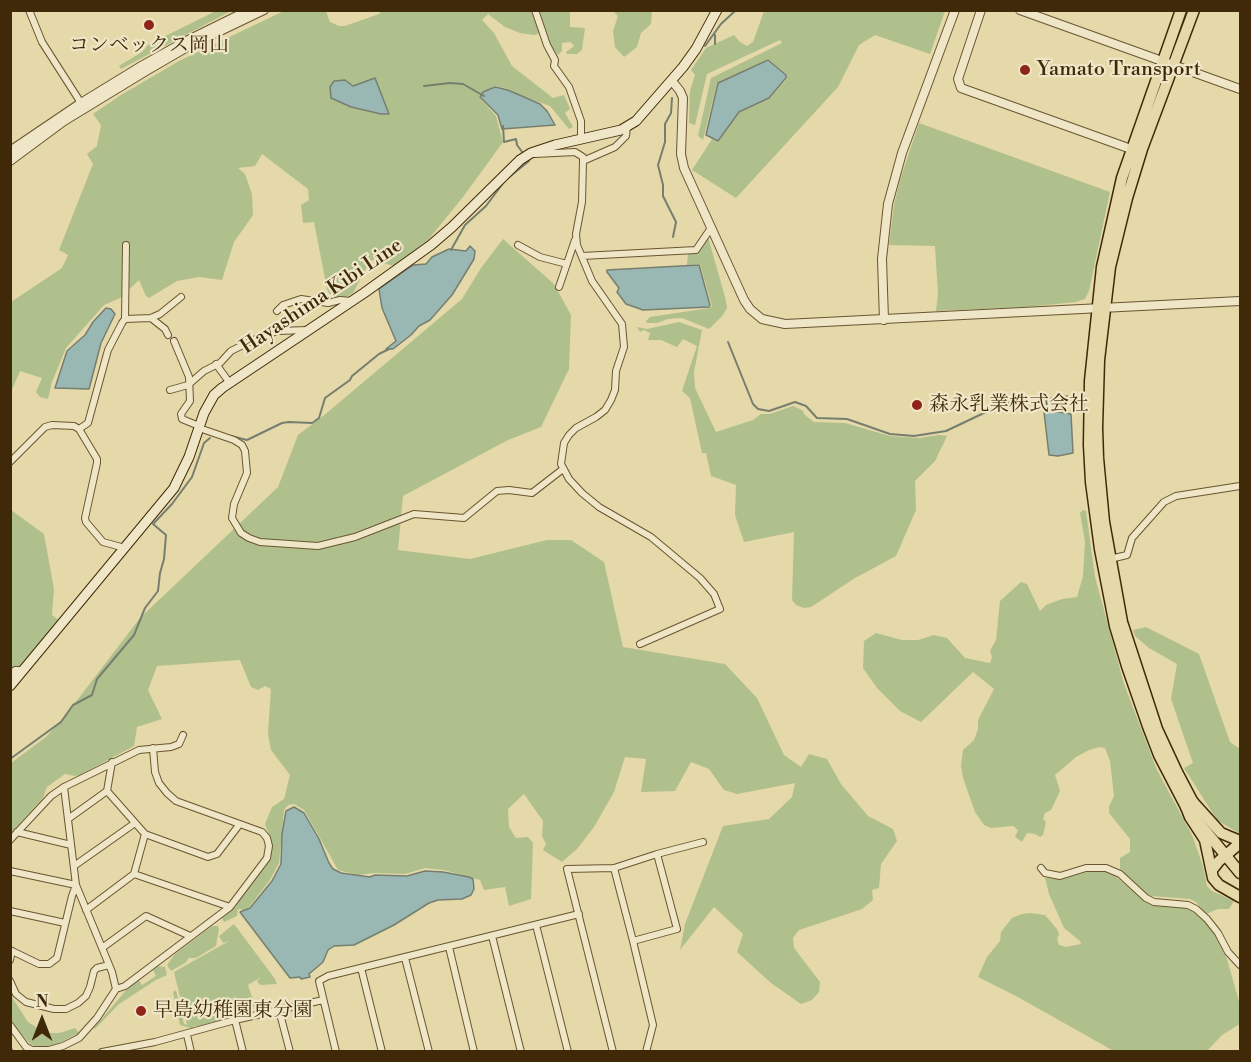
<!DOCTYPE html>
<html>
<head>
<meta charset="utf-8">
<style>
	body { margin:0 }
	#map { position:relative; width:1251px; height:1062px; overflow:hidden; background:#e5d8a9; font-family:"Libre Bodoni",serif }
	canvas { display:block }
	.frame { position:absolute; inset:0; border:12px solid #402908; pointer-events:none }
	.north { position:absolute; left:12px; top:990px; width:60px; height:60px; -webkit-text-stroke:4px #eee6c7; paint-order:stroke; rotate:0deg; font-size:16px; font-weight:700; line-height:24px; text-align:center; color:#402908 }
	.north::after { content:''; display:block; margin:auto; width:21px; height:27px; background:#402908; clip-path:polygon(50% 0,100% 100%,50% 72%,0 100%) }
</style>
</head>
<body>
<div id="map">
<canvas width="1251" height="1062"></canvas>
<div class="frame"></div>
<div class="north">N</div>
</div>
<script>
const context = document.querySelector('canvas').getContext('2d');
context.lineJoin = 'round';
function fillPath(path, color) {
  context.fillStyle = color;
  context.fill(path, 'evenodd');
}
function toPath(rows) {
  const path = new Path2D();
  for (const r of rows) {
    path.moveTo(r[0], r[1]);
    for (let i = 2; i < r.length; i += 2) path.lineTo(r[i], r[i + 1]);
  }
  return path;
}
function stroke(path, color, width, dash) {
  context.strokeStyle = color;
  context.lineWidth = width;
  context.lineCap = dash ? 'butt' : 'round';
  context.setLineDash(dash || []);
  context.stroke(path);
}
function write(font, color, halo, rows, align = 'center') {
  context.font = font + ' "Libre Bodoni","Noto Serif JP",serif';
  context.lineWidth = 4.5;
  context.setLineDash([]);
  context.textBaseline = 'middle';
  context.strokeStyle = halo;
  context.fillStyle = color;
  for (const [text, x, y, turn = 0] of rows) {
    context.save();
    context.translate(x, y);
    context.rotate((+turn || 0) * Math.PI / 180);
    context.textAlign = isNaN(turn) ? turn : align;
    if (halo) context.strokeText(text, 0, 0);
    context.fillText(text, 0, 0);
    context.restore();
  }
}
const green = toPath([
	[216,11,231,11,121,69,119,66,142,52,149,44],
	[284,11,326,11,330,22,339,26,345,26,379,14,381,11,570,11,570,27,585,28,582,50,577,54,567,54,566,52,573,47,574,45,570,42,562,43,562,51,558,55,553,49,546,32,534,35,520,33,505,27,488,14,482,20,494,33,512,66,553,98,564,95,570,109,565,113,573,127,569,129,550,106,522,96,509,89,495,86,482,92,479,97,496,116,503,142,463,197,428,240,394,266,371,260,353,293,346,297,337,298,331,297,327,289,314,222,303,223,301,205,309,200,308,189,262,154,255,166,238,168,245,174,252,194,253,215,234,242,222,280,199,277,177,281,149,298,146,296,139,280,120,298,104,305,66,348,52,382,48,399,40,397,36,392,42,378,20,371,11,392,11,302,62,268,68,255,59,250,93,164,87,154,97,146,101,125,93,114,121,95,179,61],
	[613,11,652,11,651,24,641,33,637,47,624,57,615,47,613,31,618,16],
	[764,11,945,11,930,54,875,35,859,45,838,87,736,198,692,170,712,139,718,142,739,113,769,99,787,79,786,74,768,59,717,83,703,140,698,136,711,78,782,43,780,40,707,74,695,125,689,123,690,91,695,75,691,70,706,48,734,35,740,42,747,46,753,42],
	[919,123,1110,192,1089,291,1085,299,1076,302,1027,307,936,311,938,294,935,246,889,245,894,205,900,180],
	[708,237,725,297,727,308,723,315,709,329,682,318,668,319,657,323,647,323,646,321,650,317,709,308,712,306,700,264,687,265,688,253],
	[503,239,554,284,571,315,569,369,541,427,508,440,403,496,398,550,470,559,547,540,571,540,604,562,623,647,725,664,757,698,784,755,801,767,809,754,827,759,841,784,868,816,893,829,897,841,881,864,879,888,872,890,873,900,862,909,799,930,793,938,794,948,820,982,819,992,812,1000,801,1004,771,983,737,952,743,934,714,907,680,950,685,924,723,826,769,819,792,797,795,783,737,794,724,790,709,769,691,762,675,791,641,792,646,759,625,757,614,792,594,827,577,849,562,862,543,850,546,844,542,836,543,821,524,794,508,809,509,827,516,838,528,837,533,843,531,899,509,906,505,887,484,890,480,880,444,870,425,868,405,874,375,873,358,875,338,870,304,810,294,804,288,805,284,810,279,863,270,880,249,907,244,910,238,909,237,916,224,922,222,918,237,906,235,904,271,858,271,841,265,824,272,807,284,799,290,775,271,750,268,734,271,689,265,686,258,690,251,687,240,660,157,666,148,690,162,719,137,727,134,746,80,775,75,776,65,774,47,787,43,798,11,833,11,763,46,737,69,711,140,618,278,487,298,435,322,417,462,299,481,268],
	[679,322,702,330,694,372,695,388,716,432,753,420,761,414,770,414,793,406,802,410,805,415,814,422,845,423,890,436,919,438,939,435,947,436,935,461,915,481,916,510,896,556,855,578,811,607,804,608,796,605,792,600,794,532,744,542,735,515,736,485,711,476,706,453,702,453,690,398,682,391,697,346,683,339,677,347,661,340,648,340,650,333,644,330,640,332,637,327,647,329],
	[11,510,44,534,54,589,52,615,60,621,20,667,13,668,11,671],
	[1083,510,1086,511,1095,577,1124,684,1157,770,1192,835,1203,866,1207,886,1212,891,1234,901,1229,909,1218,909,1206,914,1196,902,1190,899,1151,896,1140,890,1120,869,1120,858,1130,852,1130,839,1109,813,1109,806,1114,796,1110,761,1105,748,1100,747,1089,750,1076,757,1055,775,1060,791,1051,810,1045,813,1043,819,1046,822,1043,835,1040,837,1035,834,1027,833,1022,842,1015,837,1018,830,1013,826,991,828,984,825,975,812,963,778,961,766,963,750,974,740,978,729,978,720,994,689,973,672,921,722,900,711,877,688,863,668,864,641,876,633,902,640,918,640,934,635,947,638,965,658,990,663,992,657,990,651,996,640,1000,601,1021,582,1027,584,1040,611,1046,605,1062,599,1077,597,1083,576,1085,542,1080,513],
	[1146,627,1199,654,1230,742,1240,749,1240,834,1217,820,1184,768,1193,763,1171,699,1177,664,1149,648,1135,636,1133,630],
	[1094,870,1110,872,1145,901,1186,907,1205,920,1218,938,1227,959,1240,1005,1240,1024,1222,1035,1207,1051,1112,1051,1112,1050,1016,996,978,977,987,957,1000,941,1001,932,1012,918,1022,914,1030,913,1045,915,1057,929,1059,934,1057,939,1059,945,1066,947,1081,944,1080,941,1064,928,1049,894,1045,878,1063,879],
	[234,924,275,979,277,984,260,985,257,981,261,977,248,985,255,1006,245,1008,227,1019,199,1026,192,1026,195,1027,194,1029,183,1026,180,1025,173,992,176,990,184,1024,187,1025,174,972,229,941,223,943,219,936],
	[212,926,218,926,219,929,216,946,196,958,189,958,185,963,171,971,167,965,175,954],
	[157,966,165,967,167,975,156,980,119,1004,95,1029,94,1028,128,988,138,979,142,985,156,976,153,970],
	[10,994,28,1022,45,1033,59,1033,75,1028,79,1033,53,1046,40,1047,31,1045,11,1022]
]);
const water = toPath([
	[768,60,786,75,786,78,769,98,739,112,718,141,706,135,718,83,768,60],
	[375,78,389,114,381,114,351,107,331,98,330,87,334,81,345,80,353,86,375,78],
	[495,87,508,90,540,104,547,111,555,125,502,129,498,115,480,97,483,92,495,87],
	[470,246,475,251,474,259,452,295,430,320,419,326,411,335,393,349,386,349,396,341,382,308,379,289,413,265,426,264,432,257,449,249,466,251,470,246],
	[699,265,710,305,709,307,643,310,626,304,617,292,619,288,607,272,607,270,699,265],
	[106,308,111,309,115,314,101,343,89,389,55,388,67,351,85,335,93,322,106,308],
	[1046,410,1071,414,1073,453,1058,456,1049,455,1044,412,1046,410],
	[294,807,304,813,319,839,329,863,333,869,341,873,370,877,375,875,407,876,425,871,443,872,469,877,473,879,474,889,471,895,462,899,438,900,429,903,394,925,354,945,334,946,328,950,323,962,309,974,310,977,301,979,300,977,290,978,240,912,250,908,272,881,281,864,282,834,286,811,294,807]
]);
const stream = toPath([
	[715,35,715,44],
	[705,46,721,24,736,10],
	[424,86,450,83,463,84,484,96],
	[672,98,671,113,665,124,665,142,658,165,663,185,663,196,676,222,673,237],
	[503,126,504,142,516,139,517,145,523,153],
	[508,178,529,161],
	[451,250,465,225,486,206,504,182],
	[728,342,753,404,758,409,769,411,795,402,806,406,817,418,847,419,890,434,914,436,946,431,1005,403,1071,396],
	[1046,398,1048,413],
	[231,436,247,440,282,423,289,422,312,423,315,421,319,418,325,398,350,380,352,376,379,354,389,349],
	[10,759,61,722,73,705,92,695,97,679,134,635,145,608,158,591,160,573,164,559,166,535,153,524,172,504,192,477,204,443,210,438],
	[10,1047,14,1052]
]);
const minor = toPath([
	[29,10,42,42,81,103],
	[535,10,547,45,555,60,554,66,569,87,581,121,581,139],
	[627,126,626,136,615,147,583,161,582,202,576,234,577,245,592,281,622,324,624,347,616,371,615,390,611,400,605,410,596,417,576,428,569,435,564,443,561,464,569,479,582,493,599,507,651,537,700,578,714,594,720,609,640,644],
	[535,154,575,152,583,157,583,161],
	[518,245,540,257,567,264],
	[582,256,696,250,711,228],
	[559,287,575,240],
	[277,311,283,305,301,299,328,303,340,300,352,301],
	[151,318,165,329,168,335],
	[125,319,126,245],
	[174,341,189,377,190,401,181,414,182,419,199,426],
	[216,364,229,382],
	[170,390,188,385,204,371,220,363,231,351,251,341,277,331,308,330],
	[199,428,234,440,242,445,245,451,247,473,234,504,232,518,241,533,249,538,260,542,318,546,355,537,414,514,464,518,497,491,509,490,532,493,563,469],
	[79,429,88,423,108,350,122,323,125,319,151,318,160,314,181,297],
	[10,462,45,427,52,425,74,426,79,429,97,459,97,463,85,518,86,522,103,542,125,548],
	[1110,559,1127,555,1132,538,1164,502,1176,496,1240,486],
	[10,675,15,670,23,670],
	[112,762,107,791,145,834,208,857,217,854,239,825],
	[64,787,76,885,112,972,116,989],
	[68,819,107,791],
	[17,832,71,845],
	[10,840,51,796,64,787,139,750,171,747,179,744,183,735],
	[657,854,703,842],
	[74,866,135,823],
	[614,868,633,941],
	[1041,868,1045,873,1060,876,1086,868,1106,868,1120,874,1146,898,1154,902,1188,905,1196,909,1207,919,1218,933,1228,952,1240,965],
	[10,871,76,885],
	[134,874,230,907],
	[86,910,134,874,145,834],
	[10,911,65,923],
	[536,925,568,1052],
	[492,936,521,1052],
	[449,947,474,1052],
	[102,948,146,916,190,936],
	[10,950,39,964,49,964,57,958,72,896,76,885],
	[405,958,429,1052],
	[10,960,12,951],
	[361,968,382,1052],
	[10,981,16,994,26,1002,54,1009,66,1009,78,1003,86,996,90,987,94,971,97,968,109,965],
	[279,1010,290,1052],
	[235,1020,243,1052],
	[10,1025,26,1047,32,1050,49,1050,63,1046,79,1038,97,1018,116,989,125,986,230,907,267,858,269,846,267,838,262,832,176,801,167,793,159,783,155,772,153,748],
	[187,1035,191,1052],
	[102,1052,155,1042,235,1020,323,1000],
	[336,1052,319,981,328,976,579,914],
	[613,1052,567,869,614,868,657,854,677,929,633,941,653,1025,646,1052]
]);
const tertiary = toPath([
	[981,10,958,79,961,88,1131,149],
	[1020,10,1240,89],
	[672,81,680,91,683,98,681,154,684,168,744,300,750,309,762,319,785,324,1240,301],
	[10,151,81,103,143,65,186,41,249,10],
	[10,161,64,121,146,71,189,46,264,10],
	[884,320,882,259,888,204,902,153,955,10]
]);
const secondary = toPath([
	[10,686,174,488,189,457,204,413,214,395,222,388,364,293,431,245,452,227,520,160,531,153,555,145,621,130,636,121,683,67,696,49,717,10]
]);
const primary = toPath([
	[1181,10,1122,178,1102,267,1090,381,1089,445,1091,482,1100,549,1115,626,1127,666,1149,729,1159,755,1186,807,1240,873],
	[1194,10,1142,149,1127,198,1110,267,1099,360,1097,428,1098,458,1104,522,1122,622,1157,729,1177,772,1197,810]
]);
const trunk = toPath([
	[1193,802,1221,833,1240,841],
	[1186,807,1190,817,1205,840,1213,878,1219,885,1240,897],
	[1212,870,1219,861,1240,843]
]);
const markers = [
	[149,25,6,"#8f2418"],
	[1025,70,6,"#8f2418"],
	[917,405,6,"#8f2418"],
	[141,1011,6,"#8f2418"]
];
const poiNames = [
	["コンベックス岡山",149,46,"center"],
	["Yamato Transport",1037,70],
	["森永乳業株式会社",929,405],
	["早島幼稚園東分園",153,1011]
];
const streetNames = [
	["Hayashima Kibi Line",322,297,-34]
];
fillPath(green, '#b0c08c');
fillPath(water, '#9ab8b3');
stroke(water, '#767f6f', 1.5);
stroke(stream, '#767f6f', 2);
stroke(minor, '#695530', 8);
stroke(tertiary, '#695530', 10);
stroke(secondary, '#402908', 11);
stroke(primary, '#402908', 13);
stroke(trunk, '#402908', 13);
stroke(minor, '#eee6c7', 6);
stroke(tertiary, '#eee6c7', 8);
stroke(secondary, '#eee6c7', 9);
stroke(primary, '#e5d8a9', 10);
stroke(trunk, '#e5d8a9', 10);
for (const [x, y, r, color] of markers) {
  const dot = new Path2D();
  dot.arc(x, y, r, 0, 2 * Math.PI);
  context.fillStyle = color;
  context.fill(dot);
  stroke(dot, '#eee6c7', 2);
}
write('20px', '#402908', '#eee6c7', poiNames, 'left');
write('20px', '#402908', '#eee6c7', streetNames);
</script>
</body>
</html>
